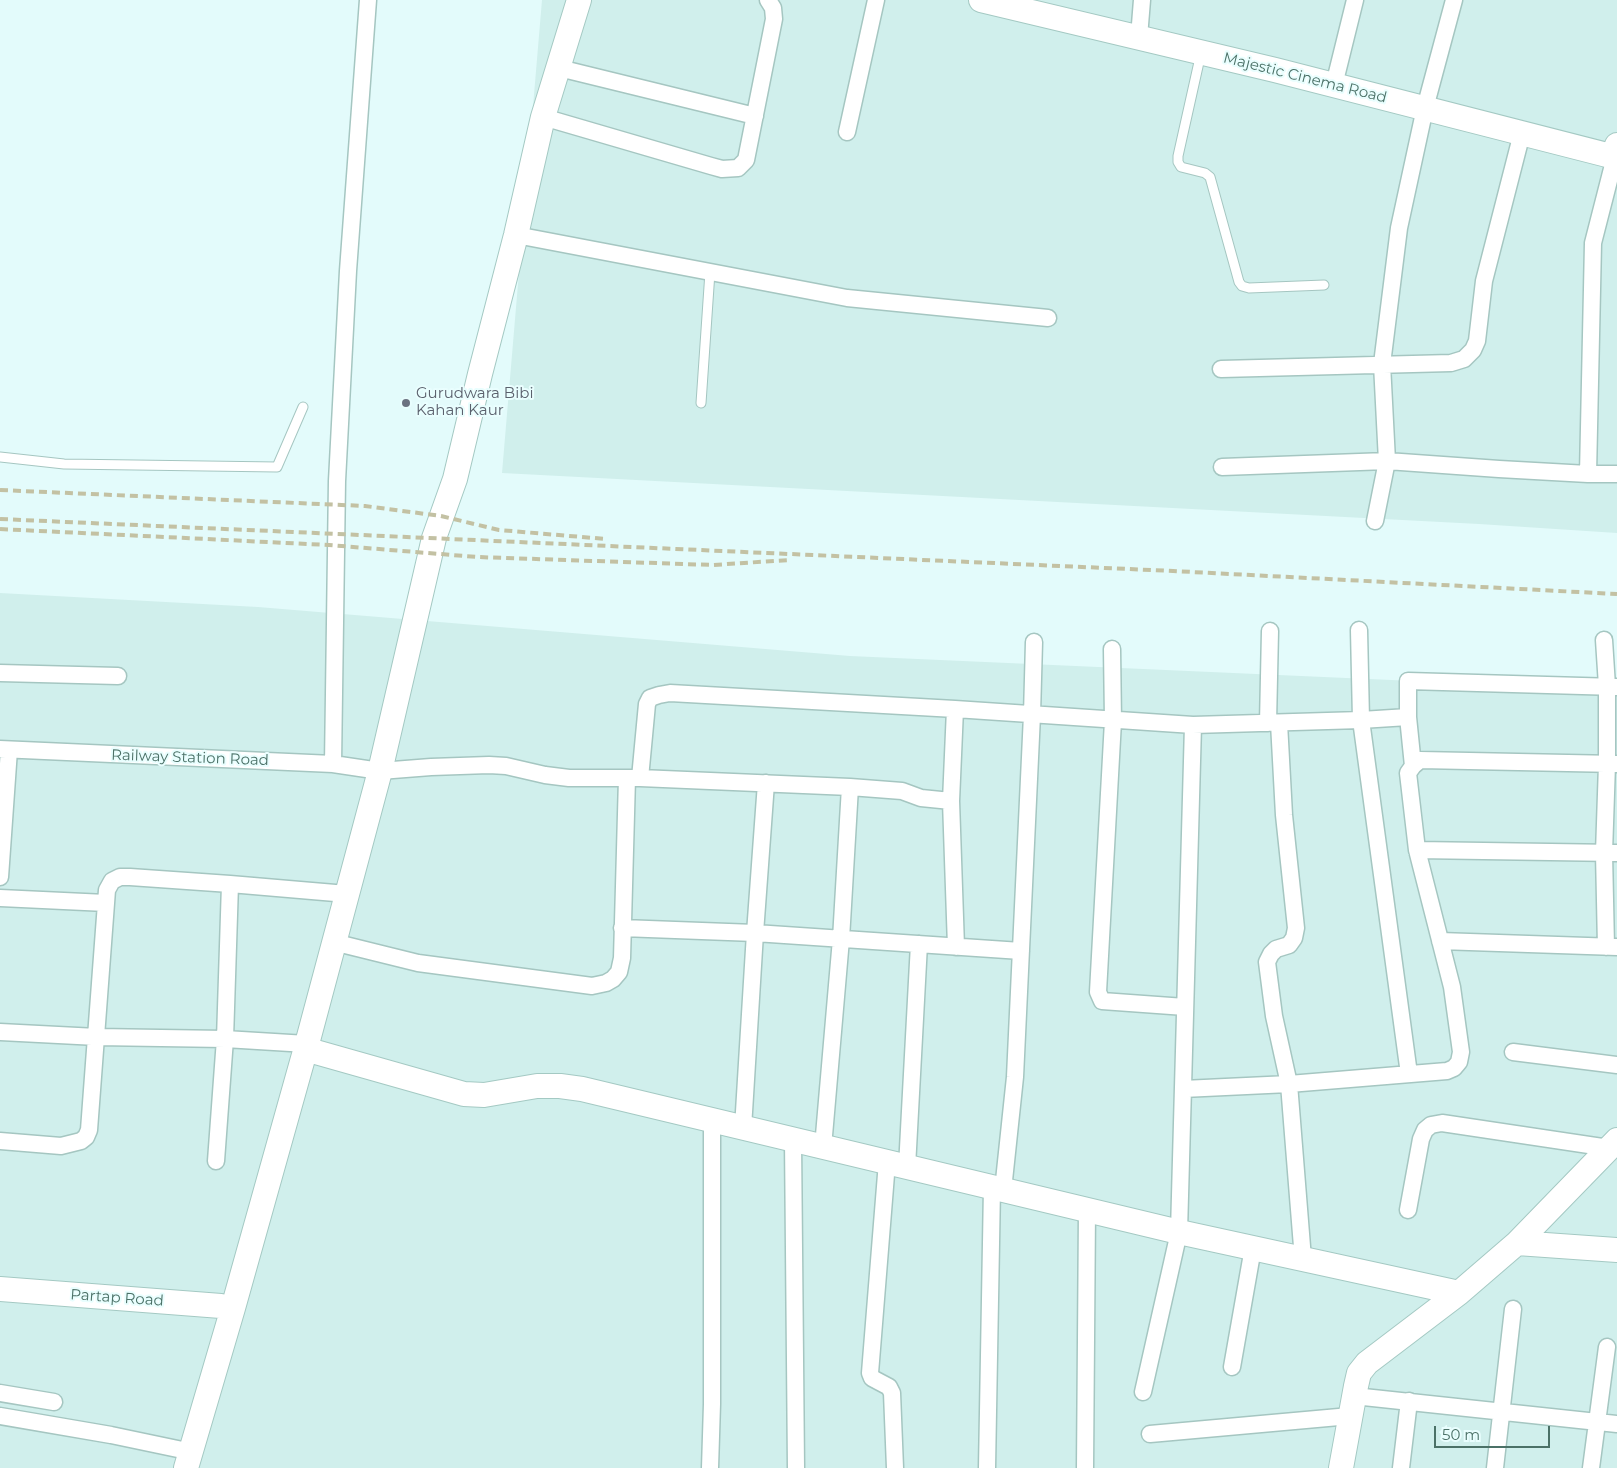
<!DOCTYPE html>
<html>
<head>
<meta charset="utf-8">
<style>
	body { margin:0 }
	#map { position:relative; width:1617px; height:1468px; overflow:hidden; background:#e3fbfb; font-family:Montserrat,sans-serif }
	canvas { display:block }
	.scale { position:absolute; left:1434px; top:1426px; width:116px; height:22px; box-sizing:border-box; border:2px solid #4b7167; border-top:0; padding-left:6px; font-size:15px; line-height:18px; white-space:nowrap; color:#4b7167; -webkit-text-stroke:4px #e9fefe; paint-order:stroke }
</style>
</head>
<body>
<div id="map">
<canvas width="1617" height="1468"></canvas>
<div class="scale">50 m</div>
</div>
<script>
const context = document.querySelector('canvas').getContext('2d');
context.lineJoin = 'round';
function fillPath(path, color) {
  context.fillStyle = color;
  context.fill(path, 'evenodd');
}
function toPath(rows) {
  const path = new Path2D();
  for (const r of rows) {
    path.moveTo(r[0], r[1]);
    for (let i = 2; i < r.length; i += 2) path.lineTo(r[i], r[i + 1]);
  }
  return path;
}
function stroke(path, color, width, dash) {
  context.strokeStyle = color;
  context.lineWidth = width;
  context.lineCap = dash ? 'butt' : 'round';
  context.setLineDash(dash || []);
  context.stroke(path);
}
function write(font, color, halo, rows, align = 'center') {
  context.font = font + ' Montserrat,sans-serif';
  context.lineWidth = 4;
  context.setLineDash([]);
  context.textBaseline = 'middle';
  context.strokeStyle = halo;
  context.fillStyle = color;
  for (const [text, x, y, turn = 0] of rows) {
    context.save();
    context.translate(x, y);
    context.rotate((+turn || 0) * Math.PI / 180);
    context.textAlign = isNaN(turn) ? turn : align;
    if (halo) context.strokeText(text, 0, 0);
    context.fillText(text, 0, 0);
    context.restore();
  }
}
const residential = toPath([
	[542,0,1617,0,1617,533,1479,524,502,473],
	[0,593,258,607,850,656,1617,690,1617,1468,0,1468]
]);
const lane = toPath([
	[1201,53,1178,156,1178,162,1181,167,1205,173,1210,177,1239,282,1242,286,1249,288,1324,285],
	[701,403,710,272],
	[0,457,64,464,277,467,303,407]
]);
const street = toPath([
	[1139,37,1142,0],
	[559,68,755,116],
	[1334,85,1355,0],
	[543,117,711,166,722,169,738,168,746,160,774,19,773,8,768,0],
	[847,132,876,0],
	[516,235,847,298,1048,318],
	[1221,369,1451,363,1464,359,1473,350,1477,341,1484,281,1522,133],
	[1222,467,1387,461,1499,469,1588,474,1593,243,1615,157],
	[1588,474,1617,474],
	[1375,521,1387,461,1382,364,1399,228,1425,108,1454,0],
	[1359,630,1361,720,1409,1074],
	[1604,640,1607,686,1607,764,1604,853,1606,947],
	[1112,649,1113,721,1098,992,1102,1001,1185,1007],
	[0,673,118,676],
	[955,709,951,801,956,947],
	[1408,717,1413,766],
	[1268,723,1270,631],
	[1279,723,1284,815,1296,928,1294,938,1289,945,1276,949,1271,954,1267,962,1274,1016,1289,1084,1303,1259],
	[0,749,333,764,380,771,431,767,489,765,506,766,545,775,569,778,640,778,850,787,902,791,921,798,951,801],
	[333,764,337,481,348,271,368,0],
	[640,778,647,704,650,698,659,695,670,693,955,709,1193,725,1361,720,1408,717,1408,681,1617,687],
	[1417,850,1617,853],
	[0,877,9,750],
	[0,898,106,903],
	[622,928,755,933,766,783],
	[1440,941,1617,947],
	[333,942,418,963,592,986,606,983,613,979,619,972,622,958,627,778],
	[0,1032,97,1037,225,1039,307,1044],
	[1513,1052,1617,1065],
	[1183,1089,1289,1084,1447,1071,1454,1068,1459,1062,1461,1052,1452,987,1417,850,1408,773,1413,766,1420,760,1617,764],
	[743,1128,755,933,1021,951],
	[793,1140,796,1468],
	[0,1141,61,1146,81,1141,86,1137,89,1130,107,890,112,881,120,877,130,877,230,884,347,894],
	[823,1147,841,939,850,787],
	[216,1161,225,1039,230,884],
	[887,1162,870,1373,872,1378,889,1387,892,1393,895,1468],
	[907,1167,919,944],
	[1003,1190,1015,1077,1032,715,1034,642],
	[1408,1210,1421,1139,1425,1130,1431,1125,1442,1123,1609,1148,1615,1148],
	[1232,1367,1253,1248],
	[1143,1392,1179,1232,1193,725],
	[0,1393,54,1402],
	[1354,1396,1617,1424],
	[0,1416,111,1435,192,1452],
	[1150,1434,1350,1416],
	[710,1468,712,1404,712,1120],
	[987,1468,992,1187],
	[1085,1468,1087,1210],
	[1401,1468,1409,1401],
	[1495,1468,1513,1309],
	[1591,1468,1607,1347]
]);
const secondary = toPath([
	[981,0,1275,70,1615,157,1617,145],
	[305,1049,464,1094,484,1095,537,1086,560,1086,582,1089,1179,1232,1459,1293],
	[1517,1243,1617,1250],
	[0,1289,221,1306,233,1308],
	[186,1468,233,1308,307,1044,380,771,434,538,455,479,480,374,516,235,543,117,579,0],
	[1341,1468,1356,1386,1359,1373,1367,1363,1459,1293,1517,1243,1617,1140]
]);
const rail = toPath([
	[0,490,365,506,441,516,499,530,606,539],
	[0,519,1173,571,1617,594],
	[0,529,329,545,477,557,713,565,789,560]
]);
const markers = [
	[406,403,5,"#6b7280"]
];
const streetNames = [
	["Majestic Cinema Road",1305,78,14],
	["Railway Station Road",190,758,2],
	["Partap Road",117,1298,4]
];
const worshipNames = [
	["Gurudwara Bibi",416,394],
	["Kahan Kaur",416,411]
];
fillPath(residential, '#d0efec');
stroke(lane, '#a5c6c1', 11);
stroke(street, '#a5c6c1', 19);
stroke(secondary, '#a4c9c3', 26);
stroke(lane, '#fff', 9);
stroke(street, '#fff', 16);
stroke(secondary, '#fff', 24);
stroke(rail, '#c3c1a3', 4, [8, 5]);
for (const [x, y, r, color] of markers) {
  const dot = new Path2D();
  dot.arc(x, y, r, 0, 2 * Math.PI);
  context.fillStyle = color;
  context.fill(dot);
  stroke(dot, '#e9fefe', 2);
}
write('15px', '#4b7167', '#e9fefe', streetNames);
write('15px', '#5b616d', '#e9fefe', worshipNames, 'left');
</script>
</body>
</html>
